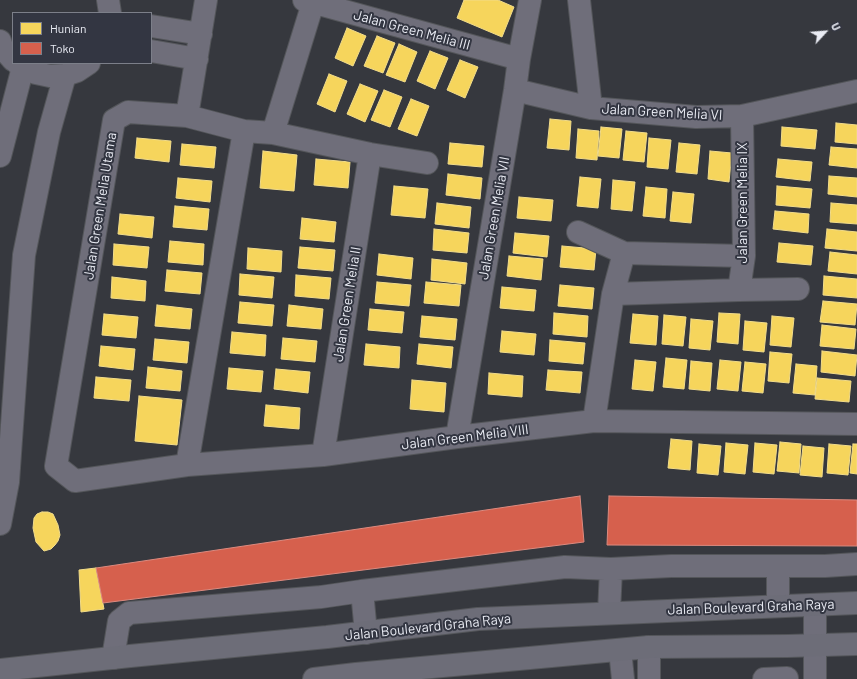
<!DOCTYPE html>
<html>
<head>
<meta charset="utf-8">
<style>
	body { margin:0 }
	#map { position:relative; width:857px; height:679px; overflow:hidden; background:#36383e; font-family:Barlow,sans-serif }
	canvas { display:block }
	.legend { position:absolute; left:12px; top:12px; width:140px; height:52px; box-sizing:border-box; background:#333642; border:1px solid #7c7f89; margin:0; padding:5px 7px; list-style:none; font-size:12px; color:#eaecf4 }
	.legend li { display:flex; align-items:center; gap:8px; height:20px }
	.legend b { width:20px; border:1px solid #7c7f89 }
	.north { position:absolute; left:805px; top:12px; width:40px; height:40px; -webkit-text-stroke:3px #333642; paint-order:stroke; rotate:64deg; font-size:11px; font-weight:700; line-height:16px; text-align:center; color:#eaecf4 }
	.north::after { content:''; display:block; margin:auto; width:14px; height:18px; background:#eaecf4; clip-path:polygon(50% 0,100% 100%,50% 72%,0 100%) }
</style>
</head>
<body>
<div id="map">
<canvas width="857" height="679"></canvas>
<ul class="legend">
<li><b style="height:11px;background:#f6d55c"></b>Hunian</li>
<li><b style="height:11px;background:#d6604d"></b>Toko</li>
</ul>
<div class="north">U</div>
</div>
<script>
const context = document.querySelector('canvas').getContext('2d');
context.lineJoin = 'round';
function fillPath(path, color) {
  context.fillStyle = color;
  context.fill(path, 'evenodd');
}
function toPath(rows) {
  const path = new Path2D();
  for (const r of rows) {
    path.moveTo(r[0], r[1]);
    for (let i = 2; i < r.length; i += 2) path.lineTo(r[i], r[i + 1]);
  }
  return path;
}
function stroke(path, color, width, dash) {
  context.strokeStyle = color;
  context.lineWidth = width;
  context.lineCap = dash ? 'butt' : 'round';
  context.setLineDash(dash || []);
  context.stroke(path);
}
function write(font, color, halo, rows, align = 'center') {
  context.font = font + ' Barlow,sans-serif';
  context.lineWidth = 4;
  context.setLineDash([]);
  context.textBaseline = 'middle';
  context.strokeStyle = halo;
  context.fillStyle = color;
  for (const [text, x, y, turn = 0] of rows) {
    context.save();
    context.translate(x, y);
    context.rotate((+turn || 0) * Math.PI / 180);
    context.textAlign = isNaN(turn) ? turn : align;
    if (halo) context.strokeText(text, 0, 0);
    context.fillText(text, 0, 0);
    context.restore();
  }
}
const homes = toPath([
	[464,0,498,0,514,7,502,37,457,18,464,0],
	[347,28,366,36,353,66,335,58,347,28],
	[377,36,395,43,383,73,364,66,377,36],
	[399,44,417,52,405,82,386,75,399,44],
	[430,51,448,58,435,89,417,81,430,51],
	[460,60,478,67,465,98,447,90,460,60],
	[329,74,347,81,335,112,317,104,329,74],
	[360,84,378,91,365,122,347,114,360,84],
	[384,90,402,97,390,127,371,120,384,90],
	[411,99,429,106,417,136,398,129,411,99],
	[550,119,571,121,569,150,547,148,550,119],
	[836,123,857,125,857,144,835,142,836,123],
	[601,127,622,129,619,158,598,156,601,127],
	[782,127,817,130,815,149,781,146,782,127],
	[578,129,599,131,597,160,576,158,578,129],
	[626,131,647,133,644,162,623,160,626,131],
	[137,138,171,141,169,162,135,158,137,138],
	[649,138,671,140,668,169,647,167,649,138],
	[450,143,484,146,482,167,448,164,450,143],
	[679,143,700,145,697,174,676,172,679,143],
	[182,144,216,147,214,168,180,165,182,144],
	[831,147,857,149,857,168,829,165,831,147],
	[263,151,297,155,294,191,260,188,263,151],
	[710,151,732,153,729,182,708,179,710,151],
	[316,159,350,162,348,188,314,185,316,159],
	[778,159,812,162,810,181,776,177,778,159],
	[448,174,482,178,480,199,446,195,448,174],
	[829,176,857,178,857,197,828,194,829,176],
	[580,177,601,179,598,208,577,206,580,177],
	[178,178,212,181,210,202,176,198,178,178],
	[613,180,635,182,632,211,611,209,613,180],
	[394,186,428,189,425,218,391,215,394,186],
	[777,186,812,189,810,208,776,205,777,186],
	[646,187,667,189,665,218,643,216,646,187],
	[673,192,694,194,691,223,670,221,673,192],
	[519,197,553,200,551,221,517,218,519,197],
	[437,203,471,207,469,228,435,224,437,203],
	[831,203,857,205,857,224,830,222,831,203],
	[175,206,209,209,207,230,173,227,175,206],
	[775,211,809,214,808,233,773,229,775,211],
	[120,214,154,217,152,238,118,234,120,214],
	[302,218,336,222,334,242,300,239,302,218],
	[434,229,469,233,467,253,433,250,434,229],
	[827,229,857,232,857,251,825,248,827,229],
	[515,233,549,236,547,257,513,253,515,233],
	[170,241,204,244,203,265,168,262,170,241],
	[779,243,813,246,811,265,777,262,779,243],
	[114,244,149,247,147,268,113,265,114,244],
	[562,246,596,249,594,270,560,267,562,246],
	[300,247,335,250,333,271,298,268,300,247],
	[248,248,282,251,281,272,247,269,248,248],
	[830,252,857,255,857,274,828,271,830,252],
	[379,254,413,258,411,279,377,275,379,254],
	[509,256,543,259,541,280,507,276,509,256],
	[432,259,467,263,465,284,431,280,432,259],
	[167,270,202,273,200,294,165,291,167,270],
	[240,274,274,277,272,298,239,295,240,274],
	[296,275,331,278,329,299,295,296,296,275],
	[824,276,857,279,857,298,823,295,824,276],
	[112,277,146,281,145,301,111,298,112,277],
	[377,282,411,285,409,306,375,303,377,282],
	[426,282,461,285,459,306,424,303,426,282],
	[560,285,594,288,592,309,558,306,560,285],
	[502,287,536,290,534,311,500,308,502,287],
	[823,301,857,304,855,325,820,322,823,301],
	[240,302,274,305,272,326,238,323,240,302],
	[157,305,192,309,190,329,155,326,157,305],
	[289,305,323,309,321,329,287,326,289,305],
	[370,309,404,312,402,333,368,330,370,309],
	[554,313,588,316,587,337,553,334,554,313],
	[719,313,740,314,738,344,717,342,719,313],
	[104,314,138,317,136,338,102,335,104,314],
	[633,314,658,316,656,345,630,343,633,314],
	[664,315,686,317,683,346,662,344,664,315],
	[422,316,457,319,455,340,420,337,422,316],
	[772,316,794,318,791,347,770,345,772,316],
	[691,319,713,321,710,350,689,348,691,319],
	[745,321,767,323,764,352,743,350,745,321],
	[822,325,856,329,854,349,820,346,822,325],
	[502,331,536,334,534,355,500,352,502,331],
	[232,332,266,335,265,356,230,353,232,332],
	[283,338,317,341,315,362,281,359,283,338],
	[155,339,189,342,187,363,153,360,155,339],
	[550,340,585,343,583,364,549,361,550,340],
	[366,344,400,347,399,368,364,365,366,344],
	[419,344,453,347,451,368,417,364,419,344],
	[101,346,135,349,133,370,99,366,101,346],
	[822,351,857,355,855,376,821,372,822,351],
	[770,352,792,354,789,383,768,381,770,352],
	[666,358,687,360,684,389,663,387,666,358],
	[635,360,656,362,653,391,632,389,635,360],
	[720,360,741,362,738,391,717,389,720,360],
	[691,361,712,363,710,391,689,389,691,361],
	[745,362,766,364,763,393,742,391,745,362],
	[796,364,817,366,815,395,793,393,796,364],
	[148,367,182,371,180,391,146,388,148,367],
	[229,368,263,371,261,392,227,389,229,368],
	[276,369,310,372,308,393,274,389,276,369],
	[548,370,582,372,580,393,546,390,548,370],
	[489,373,523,376,522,397,488,394,489,373],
	[96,377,131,380,129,401,94,398,96,377],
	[817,378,851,381,849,402,815,399,817,378],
	[412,380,446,383,444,412,410,409,412,380],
	[139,396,182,400,177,445,135,441,139,396],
	[266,405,300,408,299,429,264,426,266,405],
	[671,439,692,441,690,470,668,468,671,439],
	[780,442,801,444,799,473,777,471,780,442],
	[726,443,748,445,745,474,724,472,726,443],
	[755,443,777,445,774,474,753,472,755,443],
	[699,444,721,446,718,475,697,473,699,444],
	[829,444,851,446,848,475,827,473,829,444],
	[853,444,857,444,857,474,850,473,853,444],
	[803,446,824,448,822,477,800,475,803,446],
	[42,512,48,512,53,514,58,525,60,535,58,541,55,545,51,549,44,551,36,542,33,528,34,518,37,514,42,512],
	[96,568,104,609,81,612,79,570,96,568]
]);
const shops = toPath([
	[580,496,584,542,103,603,96,568,580,496],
	[609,496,857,500,857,546,607,545,609,496]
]);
const minor = toPath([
	[108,0,110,13],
	[304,0,519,59],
	[579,0,591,108],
	[151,26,201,34],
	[0,41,2,47,13,60],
	[151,51,197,59],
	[17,63,23,67,36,73,50,76,65,75,77,71,89,63],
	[515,90,591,108,696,117,742,116,857,91],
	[187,116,206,0],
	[273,133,313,3],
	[0,156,23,67],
	[427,163,370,154,273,133,244,131,187,116,128,112,114,120,56,466,75,481,187,465,323,455,457,437,594,421,857,424],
	[578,232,624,253,744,256],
	[739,290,744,256,742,116],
	[613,294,739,290,798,289],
	[594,421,613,294,624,253],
	[457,437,515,90,519,59,530,0],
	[323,455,370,154],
	[187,465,244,131],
	[0,524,8,482,24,255,49,132,65,75],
	[362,591,366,633],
	[815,605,815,679],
	[778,606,778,567],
	[609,613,611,569],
	[649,647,649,679],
	[620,650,623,679],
	[113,658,119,621,129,613,321,597,362,591,565,567,611,569,671,566,825,566,857,564],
	[764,679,787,678]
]);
const major = toPath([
	[0,670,130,656,327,637,478,619,857,603],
	[314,679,356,674,649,647,788,646,857,644]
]);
const streetNames = [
	["Jalan Green Melia III",412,30,15],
	["Jalan Green Melia VI",662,112,3],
	["Jalan Green Melia IX",742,203,-90],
	["Jalan Green Melia Utama",100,206,-81],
	["Jalan Green Melia VII",494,218,-80],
	["Jalan Green Melia II",347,304,-81],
	["Jalan Green Melia VIII",465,437,-7],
	["Jalan Boulevard Graha Raya",751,607,-2],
	["Jalan Boulevard Graha Raya",428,627,-6]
];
fillPath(homes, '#f6d55c');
stroke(homes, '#f2dc8a', 1);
fillPath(shops, '#d6604d');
stroke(shops, '#dc8a7f', 1);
stroke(minor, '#54565a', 24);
stroke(major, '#54565a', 24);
stroke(minor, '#6f6e7a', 22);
stroke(major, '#6d6d78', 22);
write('14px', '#eaecf4', '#333642', streetNames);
</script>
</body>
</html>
